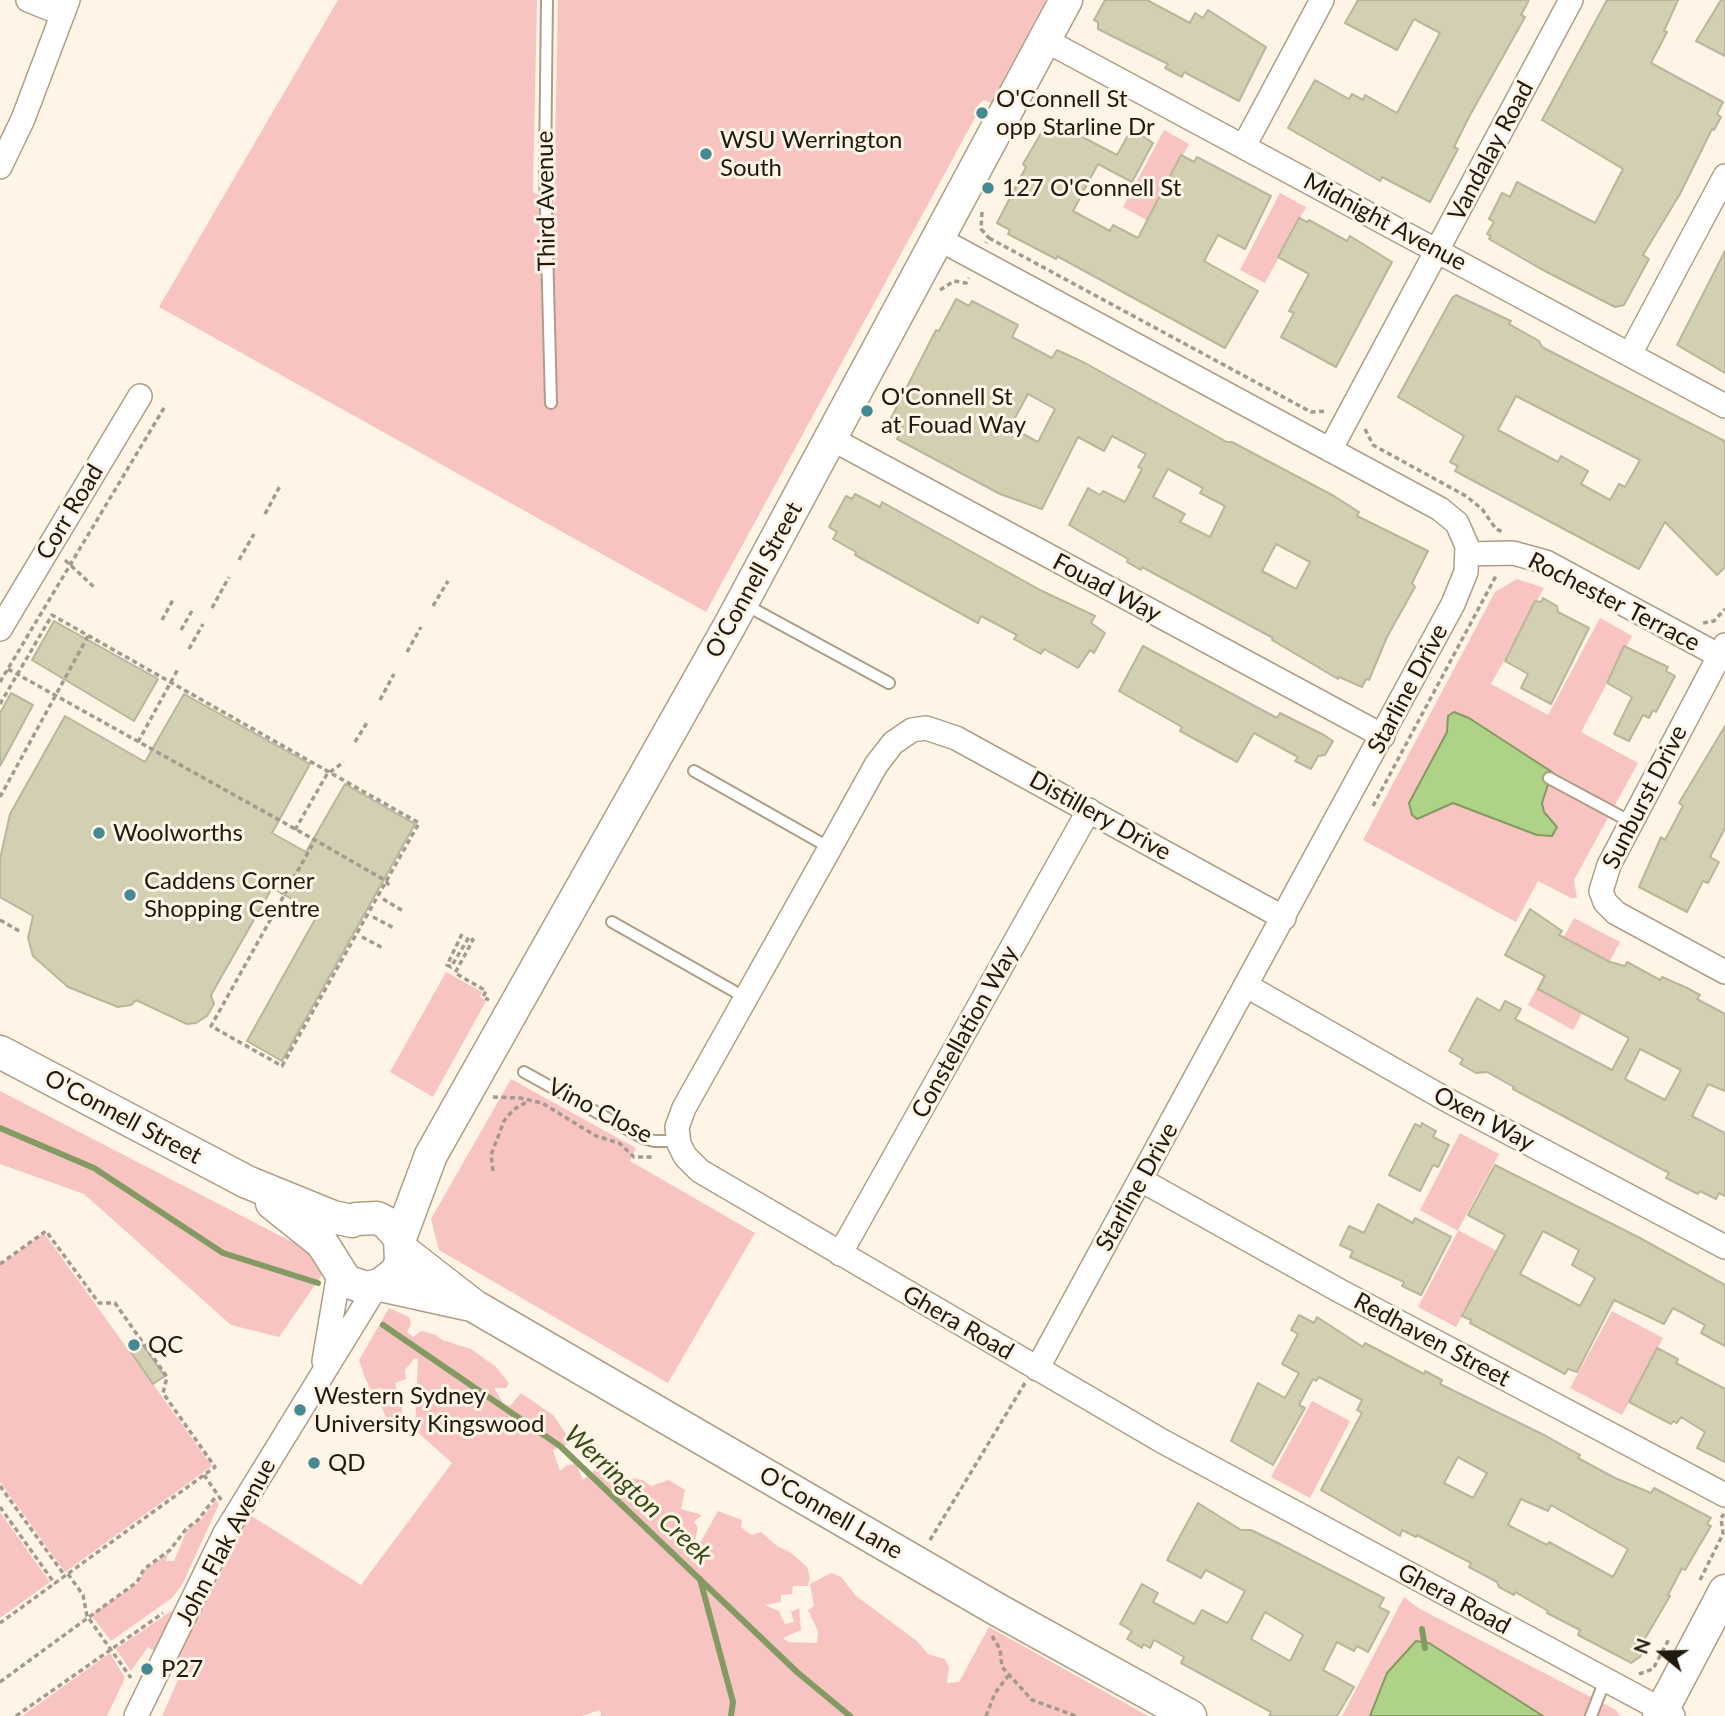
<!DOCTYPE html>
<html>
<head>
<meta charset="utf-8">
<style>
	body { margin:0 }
	#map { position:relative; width:1725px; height:1716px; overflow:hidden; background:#fff4e5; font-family:Lato,sans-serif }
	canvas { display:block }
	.north { position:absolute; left:1627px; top:1618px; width:70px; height:70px; -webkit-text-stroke:5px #fff4e5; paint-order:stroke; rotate:289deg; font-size:19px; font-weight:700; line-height:28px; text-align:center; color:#1f1910 }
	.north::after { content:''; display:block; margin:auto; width:24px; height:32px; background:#1f1910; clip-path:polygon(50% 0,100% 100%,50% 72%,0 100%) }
</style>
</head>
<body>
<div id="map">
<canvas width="1725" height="1716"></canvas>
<div class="north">N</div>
</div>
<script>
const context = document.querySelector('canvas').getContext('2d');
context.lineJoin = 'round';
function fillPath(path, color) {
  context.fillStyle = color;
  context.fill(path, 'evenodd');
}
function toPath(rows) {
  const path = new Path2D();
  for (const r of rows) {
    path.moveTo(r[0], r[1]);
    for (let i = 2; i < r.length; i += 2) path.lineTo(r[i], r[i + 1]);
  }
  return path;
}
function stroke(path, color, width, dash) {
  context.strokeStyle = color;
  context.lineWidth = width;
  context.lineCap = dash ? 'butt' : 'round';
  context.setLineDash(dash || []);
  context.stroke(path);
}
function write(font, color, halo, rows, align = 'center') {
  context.font = font + ' Lato,sans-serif';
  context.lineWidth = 6;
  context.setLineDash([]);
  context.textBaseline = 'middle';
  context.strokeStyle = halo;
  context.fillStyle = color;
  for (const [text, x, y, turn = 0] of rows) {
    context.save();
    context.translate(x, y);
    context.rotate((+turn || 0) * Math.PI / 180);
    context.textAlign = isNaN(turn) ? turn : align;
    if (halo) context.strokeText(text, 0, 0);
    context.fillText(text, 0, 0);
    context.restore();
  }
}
const green = toPath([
	[338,0,537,0,533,192,554,203,558,0,1046,0,991,103,984,100,980,103,974,114,976,116,706,612,159,307],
	[1164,130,1189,144,1148,221,1123,207],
	[1280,193,1306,207,1265,283,1240,270],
	[1517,579,1544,588,1491,684,1548,715,1600,618,1632,636,1581,732,1638,763,1574,880,1577,898,1571,898,1538,881,1516,922,1363,840,1495,592],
	[1574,918,1620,942,1573,1030,1528,1005],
	[446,972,482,992,480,997,486,1001,433,1097,390,1072],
	[511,1079,636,1148,630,1161,755,1233,668,1383,439,1250,431,1219],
	[0,1091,331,1262,279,1337,231,1325,84,1194,0,1164],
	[1460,1133,1499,1154,1458,1230,1497,1251,1456,1327,1418,1307,1458,1231,1420,1210],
	[44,1233,212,1466,65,1572,0,1482,0,1265],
	[389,1308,409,1317,411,1324,407,1332,413,1337,421,1331,436,1335,442,1340,471,1349,496,1367,509,1383,506,1388,494,1388,503,1403,510,1406,521,1393,553,1415,566,1434,568,1444,553,1450,560,1471,567,1465,576,1464,583,1480,593,1472,597,1456,605,1453,609,1458,607,1471,624,1483,630,1478,643,1480,651,1486,669,1480,685,1490,681,1509,702,1515,694,1522,698,1528,695,1539,700,1543,718,1511,742,1520,741,1527,751,1535,761,1532,777,1546,790,1552,807,1567,810,1577,808,1586,793,1586,792,1594,781,1595,781,1602,765,1605,779,1611,785,1624,794,1622,791,1612,799,1608,801,1630,783,1638,788,1642,817,1643,818,1631,808,1610,814,1606,810,1584,831,1573,841,1577,856,1596,917,1641,928,1654,945,1659,949,1667,947,1683,959,1682,989,1627,1148,1716,601,1716,600,1710,582,1716,162,1716,185,1664,176,1660,250,1515,361,1585,452,1463,415,1430,418,1359,415,1358,405,1370,406,1379,395,1383,402,1408,401,1422,394,1429,389,1426,379,1400,381,1388,371,1390,365,1378,359,1360],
	[1612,1311,1663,1338,1622,1415,1570,1388],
	[1312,1401,1350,1421,1310,1498,1271,1477],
	[216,1500,219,1504,182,1585,172,1598,111,1641,91,1615,138,1583,145,1570,168,1553,166,1561,174,1561,187,1530,200,1521],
	[0,1512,50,1582,0,1618],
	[1404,1597,1418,1608,1616,1710,1620,1716,1342,1716],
	[171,1611,176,1613,156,1652,148,1647,131,1671,116,1649],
	[110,1653,125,1678,107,1716,22,1716]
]);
const water = toPath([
	[1454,712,1469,718,1552,772,1542,803,1544,812,1557,827,1552,836,1537,835,1453,803,1417,819,1412,815,1409,803,1447,732,1448,716,1454,712],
	[1416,1641,1429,1643,1543,1716,1370,1716,1387,1673,1416,1641]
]);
const stream = toPath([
	[0,1128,94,1168,223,1253,318,1283],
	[383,1325,560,1446,797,1672,850,1716],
	[700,1579,733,1702,731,1716],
	[1422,1629,1425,1648]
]);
const building = toPath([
	[1105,0,1147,0,1190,23,1195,13,1203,18,1208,10,1266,47,1239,101,1184,72,1182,77,1165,68,1168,64,1098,29,1098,22,1094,20,1105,0],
	[1358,0,1529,0,1521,15,1525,17,1469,117,1454,147,1458,149,1430,202,1382,177,1380,181,1288,128,1315,80,1349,99,1352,94,1363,100,1365,95,1397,113,1440,33,1414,19,1397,50,1345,23,1358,0],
	[1607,0,1678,0,1664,31,1667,32,1651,63,1723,102,1717,114,1721,117,1714,130,1712,129,1680,194,1643,255,1649,259,1624,305,1615,307,1541,269,1489,239,1491,236,1487,234,1494,222,1489,219,1502,193,1510,197,1517,182,1595,223,1623,169,1542,120,1607,0],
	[1721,0,1725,0,1725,56,1696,41,1721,0],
	[1047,123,1065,132,1067,129,1117,155,1132,128,1153,143,1132,182,1098,164,1073,211,1110,231,1113,225,1138,238,1181,155,1194,162,1197,157,1271,196,1245,249,1218,235,1204,261,1258,291,1225,348,1057,256,1056,259,1008,234,1010,230,997,223,1026,167,1023,164,1047,123],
	[1299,218,1307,222,1309,220,1347,241,1350,236,1392,262,1336,367,1281,337,1294,313,1289,311,1309,274,1278,257,1299,218],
	[1725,251,1725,373,1677,345,1725,251],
	[1456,295,1511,321,1509,324,1539,341,1542,347,1725,441,1725,567,1717,575,1665,522,1639,569,1455,471,1458,466,1450,462,1464,436,1398,397,1452,298,1456,295],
	[1516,396,1640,460,1625,487,1619,484,1610,500,1581,484,1588,471,1561,456,1558,462,1498,430,1516,396],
	[956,299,969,306,972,301,1018,325,1012,337,1052,358,1057,350,1085,363,1227,442,1232,442,1334,496,1359,512,1357,516,1428,551,1412,583,1415,587,1387,637,1369,680,1366,679,1362,687,1339,677,1338,679,1272,640,1273,638,1142,567,1141,570,1127,562,1128,559,1069,525,1088,488,1100,495,1103,491,1125,502,1142,469,1138,467,1146,454,1112,436,1104,451,1078,437,1042,509,1000,494,897,439,899,435,886,428,936,330,939,331,956,299],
	[1028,394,1055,409,1038,442,1010,427,1028,394],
	[1168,469,1203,488,1200,493,1225,506,1210,537,1180,522,1185,514,1153,497,1168,469],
	[1276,544,1310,562,1296,589,1262,571,1276,544],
	[855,494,880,507,882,502,1042,591,1095,616,1091,623,1105,633,1094,653,1090,650,1078,668,1044,649,1041,654,1014,639,1017,635,981,616,978,623,855,555,856,552,833,539,837,532,829,527,846,496,852,499,855,494],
	[1543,598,1557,606,1558,612,1589,628,1551,704,1521,688,1528,674,1505,661,1535,601,1541,602,1543,598],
	[54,621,158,679,134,721,32,660,54,621],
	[1143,646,1277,718,1280,713,1324,735,1333,741,1325,755,1318,756,1311,769,1295,761,1298,757,1254,733,1237,762,1180,731,1182,727,1119,691,1143,646],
	[1624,646,1668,667,1666,671,1675,676,1656,712,1653,710,1649,718,1643,715,1629,741,1614,734,1632,697,1607,683,1624,646],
	[11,693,33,705,0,766,0,713,11,693],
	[184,694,310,764,272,833,306,852,345,784,415,824,282,1061,247,1041,318,914,272,888,211,995,214,1004,207,1016,196,1023,187,1024,136,1000,131,1005,118,1007,68,987,33,956,28,938,33,916,0,897,0,859,10,814,65,716,145,762,184,694],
	[1725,726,1725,828,1710,857,1719,862,1708,883,1703,881,1687,912,1639,887,1661,837,1665,840,1683,806,1679,803,1688,788,1725,726],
	[1530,909,1562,931,1559,935,1610,962,1625,966,1627,962,1660,980,1662,977,1685,987,1700,995,1697,999,1725,1014,1725,1091,1708,1084,1692,1116,1725,1133,1725,1196,1719,1193,1716,1199,1700,1191,1698,1194,1666,1178,1669,1173,1513,1089,1514,1087,1487,1072,1476,1073,1460,1064,1463,1059,1449,1051,1477,998,1500,1011,1505,1001,1521,1009,1515,1019,1612,1070,1629,1038,1538,989,1545,976,1505,955,1530,909],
	[1640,1049,1681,1070,1665,1100,1625,1079,1640,1049],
	[1422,1123,1436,1131,1433,1137,1449,1145,1438,1167,1433,1165,1420,1191,1389,1175,1415,1124,1421,1127,1422,1123],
	[1495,1165,1638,1237,1725,1285,1725,1346,1701,1333,1705,1325,1673,1308,1664,1324,1614,1300,1577,1372,1568,1369,1565,1374,1470,1323,1471,1320,1462,1316,1505,1235,1468,1215,1495,1165],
	[1543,1231,1579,1250,1572,1265,1595,1278,1580,1306,1520,1274,1543,1231],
	[1378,1204,1413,1223,1415,1218,1451,1237,1421,1295,1402,1286,1404,1282,1350,1257,1353,1251,1340,1245,1349,1226,1364,1233,1378,1204],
	[1299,1315,1314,1323,1317,1317,1363,1347,1365,1343,1424,1374,1425,1371,1442,1380,1440,1384,1546,1436,1580,1455,1578,1458,1615,1478,1651,1493,1654,1488,1711,1518,1707,1524,1711,1526,1685,1570,1682,1568,1668,1595,1670,1596,1643,1642,1647,1644,1640,1657,1631,1663,1622,1658,1578,1635,1580,1630,1547,1613,1548,1611,1515,1592,1514,1595,1499,1587,1497,1582,1469,1567,1471,1563,1417,1535,1416,1537,1402,1530,1400,1536,1321,1490,1362,1413,1357,1410,1362,1400,1319,1377,1316,1381,1313,1379,1299,1405,1305,1408,1273,1465,1231,1441,1258,1383,1285,1398,1299,1373,1282,1364,1298,1334,1291,1330,1299,1315],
	[1458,1457,1487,1473,1473,1498,1444,1483,1458,1457],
	[1521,1499,1548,1511,1551,1505,1628,1549,1613,1577,1549,1542,1547,1545,1508,1525,1521,1499],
	[139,1340,165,1376,153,1384,128,1348,139,1340],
	[1657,1348,1678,1359,1676,1363,1725,1389,1725,1462,1697,1448,1705,1432,1681,1417,1677,1423,1673,1421,1671,1424,1629,1402,1657,1348],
	[1198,1503,1241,1530,1251,1530,1278,1543,1384,1598,1379,1607,1389,1612,1368,1652,1357,1646,1354,1651,1337,1642,1323,1670,1354,1687,1337,1716,1269,1716,1271,1712,1181,1663,1184,1657,1154,1640,1150,1648,1143,1644,1142,1648,1127,1639,1132,1631,1120,1624,1142,1584,1158,1593,1153,1602,1194,1624,1202,1610,1227,1623,1229,1621,1245,1591,1206,1570,1201,1578,1167,1560,1198,1503],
	[1265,1612,1303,1635,1290,1661,1251,1639,1265,1612]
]);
const path = toPath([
	[982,212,981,229,989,238,986,243],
	[989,238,1311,412,1327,411],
	[940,290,954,281,966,283,969,278],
	[1365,429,1373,445,1466,496,1482,509,1496,529,1503,532],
	[265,514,280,486],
	[65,560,94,587],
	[239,560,254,534],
	[433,606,448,581],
	[212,608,229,577],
	[162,620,174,598],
	[1703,623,1714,621,1725,609],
	[181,630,193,609],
	[189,649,203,624],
	[407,652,421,627],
	[8,669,315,840,386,881,390,887],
	[0,682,164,408],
	[380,700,394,674],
	[0,704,52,615,419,823,282,1066,211,1026,315,840],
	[138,742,178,669],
	[355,742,368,721],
	[0,797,88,636],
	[1373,806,1497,574],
	[295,830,327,774,344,762],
	[383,899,403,911],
	[373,917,394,928],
	[0,920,21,932],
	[462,934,447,965,451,967,469,937,473,940,455,973,486,991,483,997,489,1000],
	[362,937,383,948],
	[493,1097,520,1098,542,1103,596,1136,619,1143,634,1157,654,1157],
	[493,1171,491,1155,504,1121,513,1110,530,1100],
	[0,1264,46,1231,99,1303,115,1303,167,1377,163,1393,215,1467,0,1623],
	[204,1475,222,1501],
	[0,1486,65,1576],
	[0,1507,55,1584],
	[930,1540,1025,1383],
	[68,1574,83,1595,87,1616,131,1678],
	[1700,1580,1723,1534,1721,1518,1724,1514],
	[992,1636,1000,1649,1002,1667,1032,1700,1076,1716],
	[1639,1674,1653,1669,1669,1639],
	[0,1682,137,1582,144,1569,170,1550,186,1529,198,1520,217,1495],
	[16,1716,163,1613],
	[986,1716,995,1693,1008,1676]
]);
const lane = toPath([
	[547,0,545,170,551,403],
	[744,604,889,683],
	[694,771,830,848],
	[1549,778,1631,822],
	[612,922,746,998],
	[524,1072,643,1138,654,1141,679,1141],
	[1591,1716,1605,1680]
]);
const street = toPath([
	[28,0,63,14],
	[1045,40,1725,406],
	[1244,146,1322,0],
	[0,167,23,119,68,0],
	[939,239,1440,509,1457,523,1467,546,1466,572,1453,604,1037,1369],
	[1630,354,1725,176],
	[832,439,1383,736],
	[1330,450,1571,0],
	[1467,554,1513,553,1546,562,1718,655],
	[0,629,140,396],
	[1725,645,1609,865,1601,891,1605,902,1616,913,1725,972],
	[1284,918,956,738,926,728,912,730,893,743,876,765,830,848,684,1108,677,1127,679,1144,685,1156,700,1171,1162,1441,1673,1716],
	[1247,986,1447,1100,1725,1247],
	[1141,1180,1340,1291,1725,1495],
	[840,1254,1089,810],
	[324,1361,339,1273],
	[136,1716,225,1533,376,1287]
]);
const secondary = toPath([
	[0,1052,247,1182,333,1217,352,1221],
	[272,1203,322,1243,346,1281,366,1288,380,1285,397,1272,401,1261,400,1238,387,1223,377,1218,356,1219],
	[400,1238,431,1155,730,625,1066,0],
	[402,1250,474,1306,998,1610,1190,1716],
	[380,1285,466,1304],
	[1659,1716,1725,1591]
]);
const markers = [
	[982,113,7,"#448a95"],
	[706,154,7,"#448a95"],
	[988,188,7,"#448a95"],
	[867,411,7,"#448a95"],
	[99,833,7,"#448a95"],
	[130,895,7,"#448a95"],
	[134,1345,7,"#448a95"],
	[300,1410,7,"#448a95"],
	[314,1463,7,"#448a95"],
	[147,1669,7,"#448a95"]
];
const poiNames = [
	["O'Connell St",996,99],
	["opp Starline Dr",996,127],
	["WSU Werrington",720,140],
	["South",720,168],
	["127 O'Connell St",1002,188],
	["O'Connell St",881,397],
	["at Fouad Way",881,425],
	["Woolworths",113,833],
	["Caddens Corner",144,881],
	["Shopping Centre",144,909],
	["QC",148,1345],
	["Western Sydney",314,1396],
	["University Kingswood",314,1424],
	["QD",328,1463],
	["P27",161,1669]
];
const streetNames = [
	["Vandalay Road",1491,151,-62],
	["Third Avenue",546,201,-91],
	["Midnight Avenue",1385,222,28],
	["Corr Road",70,512,-59],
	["O'Connell Street",754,580,-61],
	["Fouad Way",1107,588,28],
	["Rochester Terrace",1614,602,27],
	["Starline Drive",1408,689,-62],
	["Sunburst Drive",1645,797,-63],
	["Distillery Drive",1100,816,29],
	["Constellation Way",965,1032,-61],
	["Vino Close",600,1111,27],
	["O'Connell Street",123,1117,28],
	["Oxen Way",1484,1119,28],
	["Starline Drive",1137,1187,-61],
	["Ghera Road",958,1323,30],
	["Redhaven Street",1432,1340,28],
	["O'Connell Lane",831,1513,30],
	["John Flak Avenue",226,1542,-62],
	["Ghera Road",1454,1599,28]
];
const waterNames = [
	["Werrington Creek",638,1495,43]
];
fillPath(green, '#f8c4c1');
fillPath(water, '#aed286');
stroke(water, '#839a63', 2);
stroke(stream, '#839a63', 6);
fillPath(building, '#d2cfb3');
stroke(building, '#b9b69a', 2);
stroke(lane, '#af9e86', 14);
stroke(street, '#af9e86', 26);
stroke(secondary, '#af9e86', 35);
stroke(path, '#a39a8d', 3.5, [5, 3.5]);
stroke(lane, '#fff', 10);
stroke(street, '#fff', 23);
stroke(secondary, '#fff', 32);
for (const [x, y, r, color] of markers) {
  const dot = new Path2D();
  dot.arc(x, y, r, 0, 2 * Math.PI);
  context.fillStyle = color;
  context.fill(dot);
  stroke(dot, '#fff4e5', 2.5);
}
write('24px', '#1f1910', '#fff4e5', poiNames, 'left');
write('24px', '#1f1910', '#fff4e5', streetNames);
write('italic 26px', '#344b16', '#fff4e5', waterNames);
</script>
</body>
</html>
